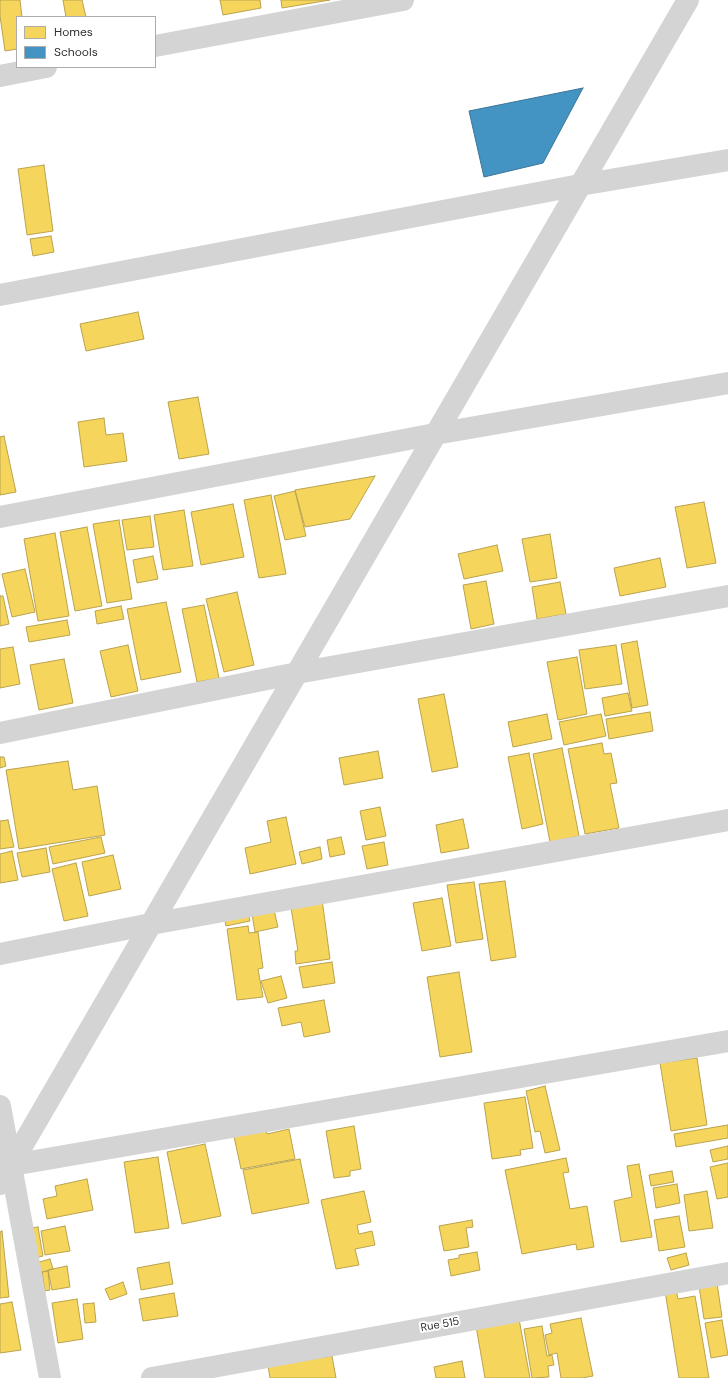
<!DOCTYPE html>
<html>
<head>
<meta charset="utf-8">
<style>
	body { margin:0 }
	#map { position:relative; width:728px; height:1378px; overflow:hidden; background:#fff; font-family:"DM Sans",sans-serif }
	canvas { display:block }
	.legend { position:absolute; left:16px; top:16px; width:140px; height:52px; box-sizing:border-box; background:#fff; border:1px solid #acacac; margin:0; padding:5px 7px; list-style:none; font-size:12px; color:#2f2f2f }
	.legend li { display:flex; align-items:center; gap:8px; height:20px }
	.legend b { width:20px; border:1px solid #acacac }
</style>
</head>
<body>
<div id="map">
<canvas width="728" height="1378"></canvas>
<ul class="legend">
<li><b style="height:11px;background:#f6d55c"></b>Homes</li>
<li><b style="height:11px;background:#4393c3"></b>Schools</li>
</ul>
</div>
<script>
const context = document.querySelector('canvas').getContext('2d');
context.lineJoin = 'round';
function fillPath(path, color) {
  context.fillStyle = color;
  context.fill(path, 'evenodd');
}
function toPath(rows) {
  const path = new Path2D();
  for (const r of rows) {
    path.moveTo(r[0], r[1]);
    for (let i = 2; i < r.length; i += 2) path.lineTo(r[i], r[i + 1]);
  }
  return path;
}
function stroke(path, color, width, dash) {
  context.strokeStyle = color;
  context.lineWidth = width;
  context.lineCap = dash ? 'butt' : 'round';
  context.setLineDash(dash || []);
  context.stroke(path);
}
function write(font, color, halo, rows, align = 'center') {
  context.font = font + ' "DM Sans",sans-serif';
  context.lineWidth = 4;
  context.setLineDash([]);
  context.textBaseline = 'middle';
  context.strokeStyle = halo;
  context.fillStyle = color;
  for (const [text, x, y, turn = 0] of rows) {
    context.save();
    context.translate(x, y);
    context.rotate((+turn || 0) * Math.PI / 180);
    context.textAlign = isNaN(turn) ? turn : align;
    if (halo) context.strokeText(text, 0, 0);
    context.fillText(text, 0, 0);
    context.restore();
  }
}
const homes = toPath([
	[0,0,20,0,22,17,17,17,17,49,5,51,0,16,0,0],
	[63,0,82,0,86,17,66,17,63,0],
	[220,0,260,0,261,8,223,15,220,0],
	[281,0,330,0,282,8,281,0],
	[44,165,53,231,27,235,18,169,44,165],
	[51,236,54,252,33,256,30,239,51,236],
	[138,312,144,339,86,351,80,324,138,312],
	[198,397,209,454,179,459,168,402,198,397],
	[104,418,106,435,123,433,127,461,84,467,78,422,104,418],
	[4,436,16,492,0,495,0,437,4,436],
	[375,476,350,519,305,527,295,490,375,476],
	[295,491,306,536,285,540,274,496,295,491],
	[271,495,286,574,259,578,244,500,271,495],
	[704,502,716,563,687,568,675,507,704,502],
	[233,504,244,557,201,565,191,512,233,504],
	[184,510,193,566,163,570,154,515,184,510],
	[150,516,154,547,127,550,122,520,150,516],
	[119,520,132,599,107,603,93,524,119,520],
	[87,527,102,606,75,611,60,532,87,527],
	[55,533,69,616,38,621,24,539,55,533],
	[550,534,557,578,530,582,522,539,550,534],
	[497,545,503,571,464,579,458,554,497,545],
	[153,556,158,579,137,583,133,560,153,556],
	[660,558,666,587,620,596,614,568,660,558],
	[25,569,35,612,12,617,2,574,25,569],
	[486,581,494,624,471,629,463,585,486,581],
	[560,582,566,614,537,619,532,587,560,582],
	[237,592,254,665,224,672,206,599,237,592],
	[0,596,3,596,9,624,0,626,0,596],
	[166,602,181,672,141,680,127,609,166,602],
	[204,605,219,678,197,682,182,609,204,605],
	[121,606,124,619,97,624,95,611,121,606],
	[67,620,70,635,29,642,26,627,67,620],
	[637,641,648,705,632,708,621,644,637,641],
	[128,645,138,691,111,697,100,651,128,645],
	[616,645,622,684,585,689,579,650,616,645],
	[13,647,20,684,0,688,0,649,13,647],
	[577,657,587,714,558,720,547,662,577,657],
	[64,659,73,703,39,710,30,665,64,659],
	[628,693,632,711,605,716,602,698,628,693],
	[444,694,458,767,432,772,418,699,444,694],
	[650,712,653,731,609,739,606,719,650,712],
	[547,714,552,739,513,747,508,722,547,714],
	[601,714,606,736,564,745,559,722,601,714],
	[602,743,604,754,611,753,617,783,610,784,619,828,585,834,568,749,602,743],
	[562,748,579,836,550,842,533,754,562,748],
	[378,751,383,778,344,785,339,758,378,751],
	[529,753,543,824,522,829,508,757,529,753],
	[0,757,4,757,6,766,0,768,0,757],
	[68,761,73,790,97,786,105,835,19,849,6,770,68,761],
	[380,807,386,836,366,840,360,811,380,807],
	[286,817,296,864,250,874,245,848,271,842,267,821,286,817],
	[463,819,469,848,441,853,436,825,463,819],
	[8,820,14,847,0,849,0,821,8,820],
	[101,837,105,853,53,864,49,847,101,837],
	[341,837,345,854,330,857,327,840,341,837],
	[384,842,388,865,367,869,362,846,384,842],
	[320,847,322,859,302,864,299,852,320,847],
	[46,848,50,872,22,877,17,853,46,848],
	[12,851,18,880,0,883,0,854,12,851],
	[113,855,121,889,89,896,82,862,113,855],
	[76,863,88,916,64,921,52,869,76,863],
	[505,881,516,957,491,961,479,884,505,881],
	[474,882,483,939,456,943,447,885,474,882],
	[442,898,451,946,422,951,413,903,442,898],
	[322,899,330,959,296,964,295,951,298,951,291,908,322,899],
	[274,910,278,927,255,932,252,914,274,910],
	[248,912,250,921,226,926,224,917,248,912],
	[248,926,249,933,258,932,263,968,258,969,263,997,237,1000,227,929,248,926],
	[332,962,335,983,303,988,299,967,332,962],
	[459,972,472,1052,440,1057,427,977,459,972],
	[281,976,287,998,268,1003,261,981,281,976],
	[324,1000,330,1032,304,1037,301,1022,282,1026,278,1008,324,1000],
	[697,1058,707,1125,671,1131,660,1063,697,1058],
	[545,1086,560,1150,545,1153,540,1131,535,1132,526,1091,545,1086],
	[525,1097,533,1148,520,1150,521,1155,492,1159,484,1103,525,1097],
	[728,1125,728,1138,676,1147,674,1134,728,1125],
	[265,1126,267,1134,289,1129,295,1159,241,1169,233,1132,265,1126],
	[354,1126,361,1169,350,1171,350,1176,334,1178,326,1131,354,1126],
	[205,1144,221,1216,182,1224,167,1152,205,1144],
	[728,1146,728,1159,713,1162,710,1150,728,1146],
	[158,1157,169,1228,135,1233,124,1162,158,1157],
	[566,1158,569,1172,563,1173,570,1209,587,1206,594,1247,577,1250,576,1244,522,1254,505,1170,566,1158],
	[300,1159,309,1203,252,1214,243,1170,300,1159],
	[728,1163,728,1197,717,1199,710,1167,728,1163],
	[639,1164,652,1237,621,1242,614,1201,632,1197,627,1166,639,1164],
	[672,1171,674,1182,651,1186,649,1175,672,1171],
	[87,1179,93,1210,47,1219,43,1199,57,1196,55,1186,87,1179],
	[677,1184,680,1203,656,1208,653,1188,677,1184],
	[364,1191,371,1222,357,1225,359,1234,372,1231,375,1245,355,1249,359,1265,336,1269,321,1200,364,1191],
	[707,1191,713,1228,689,1231,684,1195,707,1191],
	[679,1216,685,1247,659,1251,654,1220,679,1216],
	[472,1220,473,1227,466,1228,469,1247,444,1251,439,1226,472,1220],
	[65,1226,70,1251,45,1255,41,1231,65,1226],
	[38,1227,43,1256,36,1258,31,1228,38,1227],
	[2,1231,9,1297,0,1298,0,1232,2,1231],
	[477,1252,480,1270,451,1276,448,1260,459,1258,459,1255,477,1252],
	[686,1253,689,1265,671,1270,667,1258,686,1253],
	[50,1259,53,1269,39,1273,36,1263,50,1259],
	[169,1262,173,1284,141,1290,137,1268,169,1262],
	[67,1266,70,1287,52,1290,48,1270,67,1266],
	[48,1271,50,1290,45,1291,42,1272,48,1271],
	[123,1282,127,1294,110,1300,105,1289,123,1282],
	[717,1283,722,1317,704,1319,699,1286,717,1283],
	[676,1289,678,1299,695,1296,709,1378,679,1378,665,1291,676,1289],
	[174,1293,178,1316,143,1321,139,1299,174,1293],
	[77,1299,83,1339,58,1343,52,1303,77,1299],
	[12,1302,21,1350,0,1353,0,1304,12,1302],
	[94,1303,96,1322,85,1323,83,1304,94,1303],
	[581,1318,593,1376,582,1378,561,1378,557,1353,549,1355,545,1335,552,1333,550,1324,581,1318],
	[519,1319,530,1378,485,1378,476,1326,519,1319],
	[722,1320,728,1355,711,1358,705,1323,722,1320],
	[542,1326,547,1356,552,1355,554,1365,548,1366,549,1377,532,1378,524,1329,542,1326],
	[332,1356,336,1378,270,1378,268,1366,332,1356],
	[462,1361,465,1378,436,1378,434,1367,462,1361]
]);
const schools = toPath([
	[583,88,543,163,484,177,469,111,583,88]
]);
const minor = toPath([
	[155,46,403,0],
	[0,76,46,67],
	[0,295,580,185,728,160],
	[0,517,435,434,728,383],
	[0,733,297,673,728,596],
	[0,954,151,924,728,820],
	[0,1106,50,1378],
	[1,1167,728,1041],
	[0,1184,688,0],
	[152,1378,728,1273]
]);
const streetNames = [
	["Rue 515",440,1325,-10]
];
fillPath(homes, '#f6d55c');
stroke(homes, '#baa34e', 1);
fillPath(schools, '#4393c3');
stroke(schools, '#3d7597', 1);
stroke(minor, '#d4d4d4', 22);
write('11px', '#2f2f2f', '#fff', streetNames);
</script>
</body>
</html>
